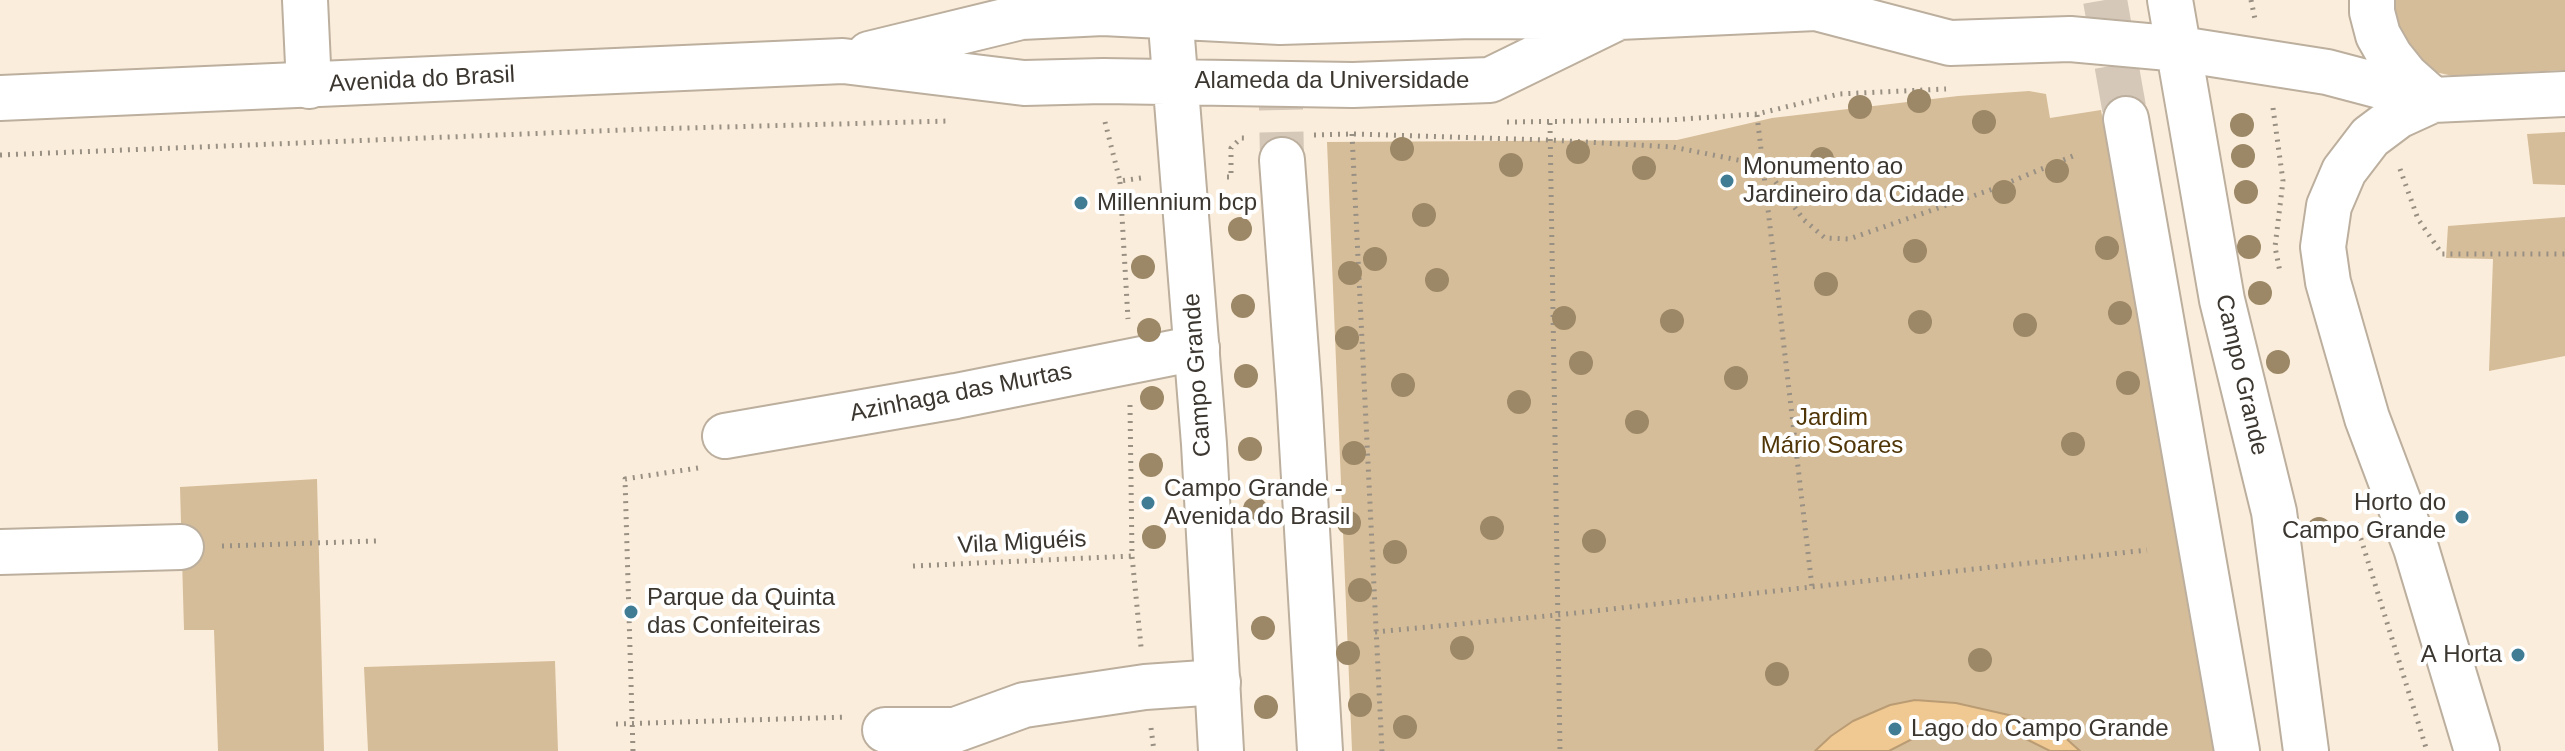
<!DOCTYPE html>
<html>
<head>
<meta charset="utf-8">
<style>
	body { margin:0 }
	canvas { display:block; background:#fbeddb }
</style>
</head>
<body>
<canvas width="2565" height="751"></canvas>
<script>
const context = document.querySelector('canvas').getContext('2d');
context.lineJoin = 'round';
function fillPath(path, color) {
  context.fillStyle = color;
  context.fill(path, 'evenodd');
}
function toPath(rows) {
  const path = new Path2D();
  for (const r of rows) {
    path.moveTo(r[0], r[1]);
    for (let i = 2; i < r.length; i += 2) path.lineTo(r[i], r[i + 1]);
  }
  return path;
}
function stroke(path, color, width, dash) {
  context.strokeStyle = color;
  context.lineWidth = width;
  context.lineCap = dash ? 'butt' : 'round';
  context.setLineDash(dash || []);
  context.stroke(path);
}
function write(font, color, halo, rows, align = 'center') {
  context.font = font + ' Helvetica,sans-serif';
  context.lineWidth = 8;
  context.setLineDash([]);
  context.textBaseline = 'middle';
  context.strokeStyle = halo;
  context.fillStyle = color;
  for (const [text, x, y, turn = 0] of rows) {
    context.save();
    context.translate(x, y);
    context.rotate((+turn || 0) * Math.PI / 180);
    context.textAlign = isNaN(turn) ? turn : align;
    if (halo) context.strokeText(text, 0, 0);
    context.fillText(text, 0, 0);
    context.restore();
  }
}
const green = toPath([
	[2389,0,2565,0,2565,70,2453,76,2426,70,2401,49],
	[2029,91,2046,94,2050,118,2101,110,2216,751,1352,751,1327,142,1677,140,1772,118,1958,96],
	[2565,132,2565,185,2533,184,2527,134],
	[2565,217,2565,356,2489,371,2493,259,2446,258,2448,226],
	[317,479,324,751,218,751,214,630,184,630,180,487],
	[555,661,558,751,368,751,364,667]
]);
const water = toPath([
	[1915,700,1956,703,2022,718,2060,733,2080,751,2050,751,2012,732,1967,726,1922,734,1889,751,1815,751,1831,736,1853,721,1890,705,1915,700]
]);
const majorTunnel = toPath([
	[1279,0,1282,160],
	[2105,0,2126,119]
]);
const path = toPath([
	[2251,0,2255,19],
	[2273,108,2283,181,2275,247,2280,272],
	[1757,115,1812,587],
	[1105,122,1120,181,1141,178],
	[1507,122,1669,120,1757,114,1839,94,1946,89],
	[1550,123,1560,751],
	[1352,134,1382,751],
	[1314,135,1352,134,1550,140,1673,147,1763,165,1804,220,1825,238,1849,239,1993,189,2073,156],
	[0,155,648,129,950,121],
	[2400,169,2418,219,2442,254,2565,254],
	[1227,177,1231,177,1231,148,1241,138,1244,138],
	[1120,182,1128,319],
	[1130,405,1132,556,1141,647],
	[2356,523,2427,751],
	[222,546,377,541],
	[913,566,1132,556],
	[1375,632,1557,615,2147,550],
	[616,724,847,717],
	[1151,728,1154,751],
	[633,751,625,479,698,468]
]);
const minor = toPath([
	[305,0,309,86],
	[2372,0,2372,12,2378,35,2390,56,2406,76,2433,100,2398,116,2370,137,2344,171,2329,206,2323,247,2328,282,2367,418,2416,548,2477,751],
	[2180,49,2327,72,2433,100,2565,94],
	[725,436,956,396,1197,348],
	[0,552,181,547],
	[885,730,955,730,1024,705,1145,687,1218,682]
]);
const major = toPath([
	[1169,0,1204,444,1221,751],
	[2170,0,2222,300,2274,512,2306,751],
	[1816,8,1950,43,2070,39,2180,49],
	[869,54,1021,17,1103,13,1280,22,1472,16,1619,17,1816,8,1849,0],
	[0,98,843,61,1024,83,1103,81,1353,85,1490,80,1619,17],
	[2126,119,2237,751],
	[1282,160,1299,393,1320,751]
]);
const trees = [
	[1919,101],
	[1860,107],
	[1984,122],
	[2242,125],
	[1402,149],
	[1578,152],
	[2243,156],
	[1822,159],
	[1511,165],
	[1644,168],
	[2057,171],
	[2004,192],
	[2246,192],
	[1424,215],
	[1240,229],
	[2249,247],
	[2107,248],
	[1915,251],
	[1375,259],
	[1143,267],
	[1350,273],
	[1437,280],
	[1826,284],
	[2260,293],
	[1243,306],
	[2120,313],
	[1564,318],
	[1672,321],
	[1920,322],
	[2025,325],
	[1149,330],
	[1347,338],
	[2278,362],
	[1581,363],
	[1246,376],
	[1736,378],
	[2128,383],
	[1403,385],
	[1152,398],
	[1519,402],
	[1637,422],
	[2073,444],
	[1250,449],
	[1354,453],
	[1151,465],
	[1255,509],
	[1349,523],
	[1492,528],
	[2319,529],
	[1154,537],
	[1594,541],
	[1395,552],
	[1360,590],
	[1263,628],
	[1462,648],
	[1348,653],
	[1980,660],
	[1777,674],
	[1360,705],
	[1266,707],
	[1405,727]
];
const markers = [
	[1727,181,8,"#407d94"],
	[1081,203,8,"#407d94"],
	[1148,503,8,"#407d94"],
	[2462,517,8,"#407d94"],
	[631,612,8,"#407d94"],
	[2518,655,8,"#407d94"],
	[1895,729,8,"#407d94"]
];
const streetNames = [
	["Avenida do Brasil",422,80,-3],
	["Alameda da Universidade",1332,81],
	["Campo Grande",1198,375,-94],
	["Campo Grande",2241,375,77],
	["Azinhaga das Murtas",961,393,-11],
	["Vila Miguéis",1022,543,-3]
];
const poiNames = [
	["Monumento ao",1743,167],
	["Jardineiro da Cidade",1743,195],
	["Millennium bcp",1097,203],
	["Campo Grande -",1164,489],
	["Avenida do Brasil",1164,517],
	["Horto do",2446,503,"right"],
	["Campo Grande",2446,531,"right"],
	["Parque da Quinta",647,598],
	["das Confeiteiras",647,626],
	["A Horta",2502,655,"right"],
	["Lago do Campo Grande",1911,729]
];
const parkNames = [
	["Jardim",1832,418],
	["Mário Soares",1832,446]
];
fillPath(green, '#d6bd99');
fillPath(water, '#f0c891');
stroke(water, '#ba9c74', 2);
stroke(majorTunnel, '#d5c8b9', 44, [44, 22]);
stroke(minor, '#bcaf9e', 48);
stroke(major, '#bcaf9e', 48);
stroke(path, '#999084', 5, [2, 6]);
stroke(minor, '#fff', 44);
stroke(major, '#fff', 44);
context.fillStyle = '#9c8866';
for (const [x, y] of trees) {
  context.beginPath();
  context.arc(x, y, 12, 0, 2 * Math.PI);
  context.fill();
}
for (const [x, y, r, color] of markers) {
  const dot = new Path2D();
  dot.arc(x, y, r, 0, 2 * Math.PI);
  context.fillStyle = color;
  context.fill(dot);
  stroke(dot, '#fff', 3);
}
write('24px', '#3b362f', '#fff', streetNames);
write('24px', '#3b362f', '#fff', poiNames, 'left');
write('24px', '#4f3507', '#fff', parkNames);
</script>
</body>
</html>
